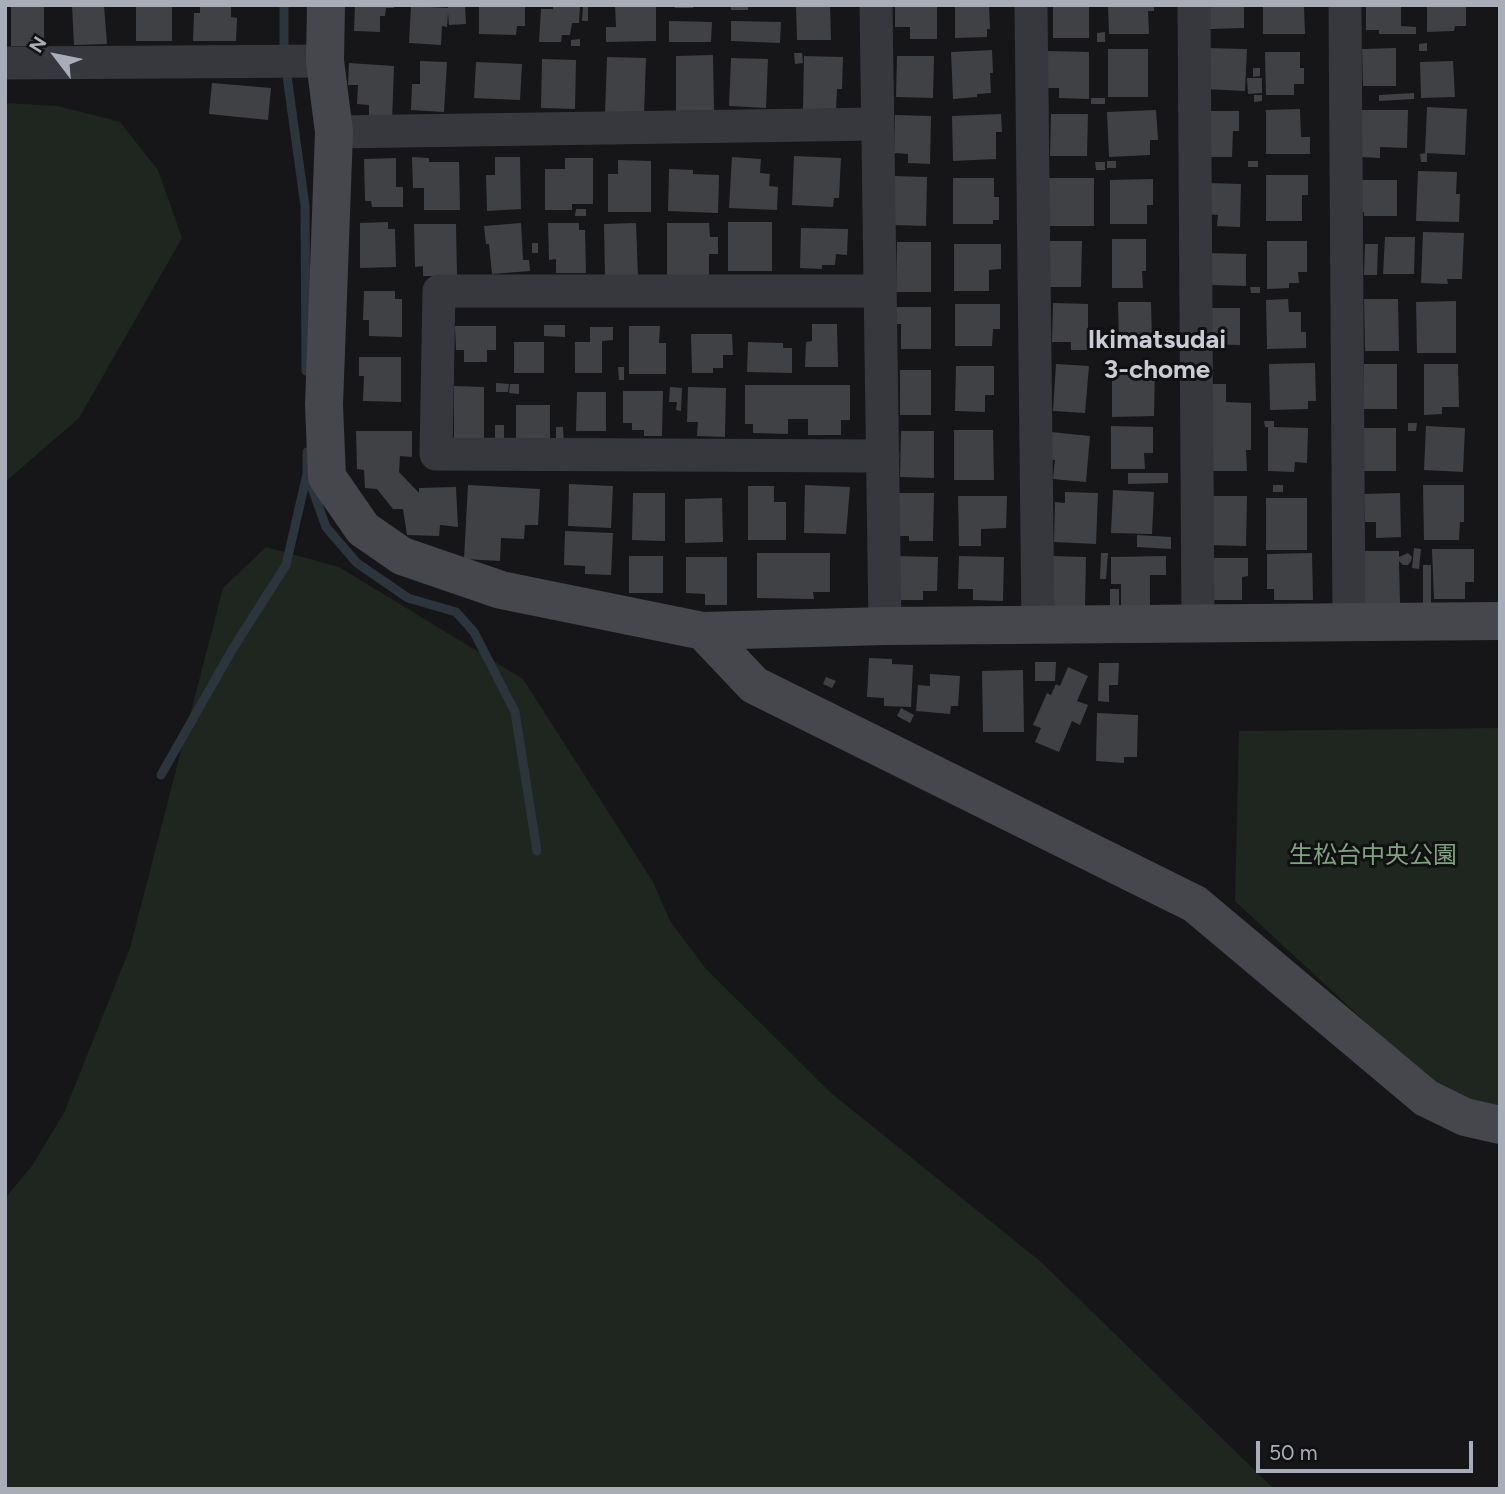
<!DOCTYPE html>
<html>
<head>
<meta charset="utf-8">
<style>
	body { margin:0 }
	#map { position:relative; width:1505px; height:1494px; overflow:hidden; background:#161618; font-family:Figtree,sans-serif }
	canvas { display:block }
	.frame { position:absolute; inset:0; border:7px solid #a8adb8; pointer-events:none }
	.north { position:absolute; left:21px; top:21px; width:70px; height:70px; -webkit-text-stroke:5px #111113; paint-order:stroke; rotate:302deg; font-size:19px; font-weight:700; line-height:28px; text-align:center; color:#a8adb8 }
	.north::after { content:''; display:block; margin:auto; width:24px; height:32px; background:#a8adb8; clip-path:polygon(50% 0,100% 100%,50% 72%,0 100%) }
	.scale { position:absolute; left:1256px; top:1441px; width:217px; height:32px; box-sizing:border-box; border:4px solid #a8adb8; border-top:0; padding-left:9px; font-size:21px; line-height:24px; white-space:nowrap; color:#a8adb8; -webkit-text-stroke:5px #111113; paint-order:stroke }
</style>
</head>
<body>
<div id="map">
<canvas width="1505" height="1494"></canvas>
<div class="frame"></div>
<div class="north">N</div>
<div class="scale">50 m</div>
</div>
<script>
const context = document.querySelector('canvas').getContext('2d');
context.lineJoin = 'round';
function fillPath(path, color) {
  context.fillStyle = color;
  context.fill(path, 'evenodd');
}
function toPath(rows) {
  const path = new Path2D();
  for (const r of rows) {
    path.moveTo(r[0], r[1]);
    for (let i = 2; i < r.length; i += 2) path.lineTo(r[i], r[i + 1]);
  }
  return path;
}
function stroke(path, color, width, dash) {
  context.strokeStyle = color;
  context.lineWidth = width;
  context.lineCap = dash ? 'butt' : 'round';
  context.setLineDash(dash || []);
  context.stroke(path);
}
function write(font, color, halo, rows, align = 'center') {
  context.font = font + ' Figtree,"Noto Sans JP",sans-serif';
  context.lineWidth = 6;
  context.setLineDash([]);
  context.textBaseline = 'middle';
  context.strokeStyle = halo;
  context.fillStyle = color;
  for (const [text, x, y, turn = 0] of rows) {
    context.save();
    context.translate(x, y);
    context.rotate((+turn || 0) * Math.PI / 180);
    context.textAlign = isNaN(turn) ? turn : align;
    if (halo) context.strokeText(text, 0, 0);
    context.fillText(text, 0, 0);
    context.restore();
  }
}
const green = toPath([
	[5,103,58,106,120,122,158,170,182,238,79,418,5,482],
	[266,547,339,567,523,679,653,882,670,921,706,969,831,1093,1040,1261,1274,1489,5,1489,5,1198,32,1166,64,1113,130,948,223,588],
	[1500,728,1500,1108,1466,1099,1428,1080,1235,901,1239,731]
]);
const stream = toPath([
	[284,5,284,53],
	[287,76,305,206,306,371],
	[307,452,307,474,326,527,357,563,408,598,456,612,474,632,515,712,537,851],
	[161,775,232,650,286,565,307,474]
]);
const building = toPath([
	[11,5,44,5,44,46,11,46],
	[72,5,104,5,107,44,74,45],
	[136,5,172,5,172,41,136,41],
	[200,5,231,5,231,17,237,18,236,41,193,41,194,13,200,13],
	[355,5,394,5,394,8,386,8,385,16,380,16,380,32,354,31],
	[448,5,465,5,466,24,449,25,448,13,447,27,442,26,441,45,409,43,411,6,448,8],
	[497,5,525,5,525,26,517,26,516,35,479,34,479,7,497,7],
	[553,5,580,5,579,23,572,23,570,35,562,35,561,42,539,42,541,9,553,9],
	[583,5,588,5,588,21,582,21],
	[615,5,656,5,656,41,606,42,606,27,616,27],
	[675,5,693,5,693,8,675,8],
	[731,5,748,5,748,10,731,10],
	[796,5,830,5,831,40,797,40],
	[895,5,937,5,937,39,910,39,910,27,895,27],
	[955,5,989,5,990,29,987,29,987,37,955,38],
	[1053,5,1089,5,1089,38,1053,38],
	[1108,5,1154,5,1154,11,1148,11,1149,34,1109,34],
	[1209,5,1244,5,1244,28,1210,29],
	[1263,5,1304,5,1305,34,1263,34],
	[1366,5,1401,5,1401,26,1416,27,1416,34,1379,34,1379,30,1366,30],
	[1427,5,1466,5,1466,26,1455,26,1454,31,1427,32],
	[669,21,712,22,711,42,669,42],
	[731,21,781,22,780,43,731,41],
	[1105,32,1105,42,1097,42,1097,33],
	[580,39,580,46,571,46,571,40],
	[1427,43,1427,51,1419,51,1419,44],
	[1207,48,1247,49,1245,91,1206,89],
	[1396,48,1396,86,1363,86,1362,49],
	[1108,49,1148,49,1148,97,1108,97],
	[992,50,993,73,990,73,991,93,977,94,977,97,953,99,951,52],
	[1048,51,1089,52,1089,99,1059,98,1059,88,1048,88],
	[1265,52,1300,52,1300,68,1304,68,1304,84,1294,84,1294,95,1266,95],
	[794,53,802,53,803,63,795,64],
	[713,55,714,112,676,112,676,56],
	[804,56,843,57,842,89,837,89,836,109,803,109],
	[897,56,934,56,933,98,896,97],
	[607,57,646,58,644,115,605,114],
	[731,58,768,59,766,108,729,106],
	[542,59,576,60,575,109,541,108],
	[420,61,447,62,444,112,411,110,412,84,420,84],
	[1453,61,1455,97,1421,98,1420,62],
	[476,62,522,64,520,100,474,98],
	[349,63,394,66,392,122,369,121,369,105,357,104,358,85,348,85],
	[1253,68,1260,68,1260,76,1253,77],
	[1247,78,1262,78,1262,93,1248,94],
	[212,83,271,88,268,120,209,114],
	[1414,93,1414,99,1379,101,1379,95],
	[1254,95,1262,95,1262,101,1254,102],
	[1091,98,1105,98,1105,104,1091,104],
	[1427,107,1467,109,1465,155,1425,153],
	[1300,109,1301,137,1310,137,1310,154,1266,154,1266,110],
	[1156,110,1158,140,1150,140,1150,155,1109,157,1107,112],
	[1361,110,1408,110,1407,148,1380,147,1380,158,1361,157],
	[1205,111,1239,111,1239,131,1233,131,1232,157,1204,157],
	[1001,114,1002,132,996,132,996,159,953,161,952,116],
	[1051,114,1088,114,1087,156,1050,156],
	[895,115,931,116,930,164,908,163,908,154,894,153],
	[1427,153,1427,162,1421,162,1420,154],
	[794,156,841,158,839,198,834,198,833,207,792,205],
	[412,157,429,158,429,162,459,162,460,210,424,210,424,188,413,188],
	[495,157,520,157,521,209,487,211,486,175,495,175],
	[732,157,761,159,760,173,770,174,769,186,778,187,777,210,729,208],
	[396,158,396,187,403,187,403,207,372,207,371,201,365,201,364,159],
	[565,158,593,158,593,204,572,204,572,210,545,210,545,169,565,169],
	[618,160,651,161,651,212,608,212,608,174,618,174],
	[1107,161,1116,161,1116,168,1107,168],
	[1248,161,1258,161,1258,167,1248,167],
	[1095,162,1105,162,1105,170,1096,170],
	[669,169,693,170,693,174,719,175,718,213,668,211],
	[1418,171,1457,172,1456,194,1460,194,1459,222,1416,221],
	[1266,175,1308,175,1308,195,1302,195,1302,221,1266,221],
	[895,176,927,177,926,226,894,225],
	[953,178,994,178,994,197,999,197,999,220,993,220,993,224,953,224],
	[1048,178,1094,178,1094,226,1048,226],
	[1153,179,1153,205,1147,205,1147,224,1110,224,1110,180],
	[1357,180,1397,180,1397,216,1364,216,1364,212,1357,212],
	[1207,183,1241,184,1240,227,1217,226,1218,215,1206,214],
	[576,209,586,209,586,216,575,216],
	[388,222,388,229,395,229,396,267,360,268,360,223],
	[728,222,772,222,772,271,728,271],
	[521,223,523,260,529,260,530,271,492,274,489,244,486,244,484,226],
	[548,223,579,223,579,230,585,230,586,273,556,273,556,259,549,260],
	[636,223,638,277,605,278,604,224],
	[667,223,709,223,710,237,718,237,718,254,709,254,709,275,667,276],
	[414,224,456,224,457,276,423,276,423,266,415,267],
	[801,228,848,229,847,255,836,254,835,265,822,265,822,269,800,268],
	[1423,232,1464,233,1462,279,1447,279,1448,284,1421,283],
	[1385,237,1415,237,1414,274,1383,274],
	[1112,239,1146,239,1146,271,1142,271,1143,288,1112,288],
	[1049,241,1082,241,1081,287,1048,287],
	[1267,241,1307,241,1307,272,1298,272,1299,283,1289,283,1289,288,1267,289],
	[897,242,931,242,931,292,896,292],
	[532,243,538,243,538,253,532,253],
	[954,244,1001,244,1001,269,989,270,989,291,954,291],
	[1365,244,1378,244,1377,275,1364,275],
	[1206,253,1246,254,1246,286,1212,285],
	[1250,287,1260,287,1260,293,1251,293],
	[364,291,395,291,395,299,402,299,402,337,369,336,369,320,363,320],
	[1288,299,1289,312,1301,312,1301,332,1306,332,1306,348,1267,349,1266,300],
	[1364,299,1398,299,1399,351,1365,351],
	[1456,301,1456,353,1417,353,1416,302],
	[1118,302,1151,302,1152,342,1119,343],
	[1053,303,1088,304,1088,350,1071,350,1071,342,1052,342],
	[955,304,1000,304,1000,329,993,329,992,346,955,346],
	[896,307,931,307,931,349,901,349,901,324,896,324],
	[1205,308,1240,308,1240,345,1205,344],
	[812,324,837,324,838,367,805,367,806,342,812,341],
	[544,325,565,325,565,337,544,336],
	[455,326,496,326,496,350,487,350,487,362,464,362,464,350,456,350],
	[629,326,660,326,659,343,666,343,666,374,629,374],
	[590,327,613,327,613,340,602,341,602,373,575,373,575,342,590,342],
	[691,334,732,334,733,355,723,355,723,368,713,368,713,373,692,373],
	[514,342,544,342,544,373,514,373],
	[748,342,783,343,783,348,792,348,792,373,747,372],
	[359,357,401,357,401,402,363,401,364,376,359,376],
	[1315,363,1316,401,1308,401,1308,409,1270,410,1269,364],
	[1056,364,1089,366,1085,413,1053,411],
	[1364,364,1397,364,1397,409,1364,409],
	[1424,364,1458,364,1459,407,1442,407,1442,414,1424,415],
	[956,366,994,366,994,395,985,395,985,412,955,411],
	[618,367,624,367,624,380,619,380],
	[1112,367,1155,367,1154,416,1112,417],
	[900,370,931,370,931,415,900,415],
	[496,383,509,384,508,392,496,392],
	[510,384,519,384,519,394,509,393],
	[1207,384,1226,384,1226,402,1251,403,1251,450,1246,450,1247,471,1207,471],
	[745,385,850,385,850,420,841,420,841,435,808,435,808,419,788,419,788,434,753,433,753,424,745,424],
	[454,386,484,387,484,441,454,442],
	[670,387,682,388,681,411,676,410,677,402,669,402],
	[688,387,726,388,725,437,697,436,698,422,687,422],
	[623,391,663,391,662,436,644,436,644,430,632,430,632,423,623,423],
	[577,392,606,392,606,431,576,431],
	[516,405,550,405,550,445,516,445],
	[1264,421,1274,421,1274,427,1308,428,1307,463,1295,462,1294,472,1268,471,1268,427,1265,427],
	[1408,423,1417,423,1416,431,1408,431],
	[495,425,504,425,504,445,495,446],
	[1111,426,1153,427,1153,453,1144,453,1145,469,1111,469],
	[1426,426,1465,428,1463,472,1424,470],
	[556,427,563,427,564,445,556,445],
	[1364,428,1396,428,1396,471,1364,471],
	[954,430,993,430,994,480,954,480],
	[356,431,412,431,412,457,400,456,399,472,419,493,419,488,456,487,458,527,440,525,439,536,407,535,403,509,393,509,377,489,365,488,364,470,357,469],
	[901,431,934,431,934,478,900,477],
	[1051,432,1090,436,1086,482,1053,479,1055,460,1049,459],
	[1128,473,1168,473,1168,483,1128,484],
	[569,484,613,486,611,528,568,526],
	[468,485,540,489,538,525,525,525,524,539,501,538,500,561,464,559],
	[805,485,850,487,846,534,804,533],
	[1273,485,1283,485,1283,492,1273,492],
	[1423,485,1464,485,1464,522,1460,522,1459,540,1424,540],
	[748,486,774,486,774,502,786,502,786,540,748,540],
	[1113,490,1154,492,1152,534,1111,533],
	[1065,492,1098,493,1096,544,1054,542,1055,502,1065,503],
	[633,493,665,493,665,541,632,540],
	[898,493,934,493,933,541,909,541,909,536,897,536],
	[1400,493,1401,537,1376,538,1376,522,1365,522,1364,494],
	[958,496,1007,496,1006,528,981,529,981,546,959,546],
	[1207,496,1247,496,1246,546,1206,545],
	[722,498,723,542,685,543,685,499],
	[1266,498,1307,498,1307,550,1266,550],
	[565,531,613,533,611,575,585,574,585,566,564,565],
	[1137,535,1171,537,1171,549,1137,547],
	[1414,548,1421,549,1419,569,1412,568],
	[1432,549,1474,549,1474,582,1465,582,1465,599,1434,599],
	[1364,551,1399,551,1399,557,1408,553,1412,557,1411,561,1408,565,1403,565,1399,561,1400,604,1365,605],
	[757,553,830,553,830,592,813,592,814,599,757,598],
	[1101,553,1108,553,1106,579,1100,579],
	[1312,553,1313,600,1274,600,1274,589,1267,589,1267,554],
	[629,556,663,556,663,593,629,593],
	[896,556,938,557,937,591,923,591,923,600,895,600],
	[959,556,1004,557,1003,601,973,600,973,589,958,589],
	[1052,556,1086,557,1085,607,1051,606],
	[1166,556,1166,575,1150,575,1150,606,1121,606,1121,584,1111,584,1111,557],
	[686,557,727,557,727,605,705,605,705,594,686,593],
	[1207,558,1248,558,1248,576,1242,577,1242,600,1207,600],
	[1423,565,1431,565,1431,609,1423,610],
	[1110,589,1119,589,1119,612,1110,612],
	[869,658,892,659,892,664,913,665,911,707,884,706,884,698,867,697],
	[1035,662,1056,662,1055,681,1035,681],
	[1099,663,1119,663,1118,685,1109,685,1109,702,1098,701],
	[1068,667,1088,676,1077,701,1088,705,1080,725,1072,721,1059,752,1035,742,1041,728,1033,725,1047,693,1051,695,1056,684,1060,686],
	[1023,670,1024,732,983,732,982,671],
	[930,674,960,676,958,706,951,706,950,714,916,711,918,685,930,686],
	[826,677,836,681,832,688,823,684],
	[901,708,914,715,910,723,897,716],
	[1097,713,1138,715,1137,757,1124,757,1124,763,1096,761]
]);
const street = toPath([
	[876,5,885,626],
	[1031,5,1038,625],
	[1194,5,1198,623],
	[1345,5,1349,622],
	[5,63,325,61],
	[334,132,878,124],
	[880,291,439,291,436,454,883,456]
]);
const secondary = toPath([
	[326,5,325,61,334,132,324,405,327,477,363,529,402,556,501,590,703,631,754,685,1195,904,1426,1098,1465,1117,1500,1125],
	[703,631,885,626,1500,621]
]);
const parkNames = [
	["生松台中央公園",1373,856]
];
const neighbourhoodNames = [
	["Ikimatsudai",1157,340],
	["3-chome",1157,370]
];
fillPath(green, '#1e261f');
stroke(stream, '#2c353c', 9);
fillPath(building, '#404145');
stroke(street, '#37383d', 33);
stroke(secondary, '#45474d', 38);
write('24px', '#7fa381', '#111113', parkNames);
write('bold 26px', '#c9ccd4', '#111113', neighbourhoodNames);
</script>
</body>
</html>
